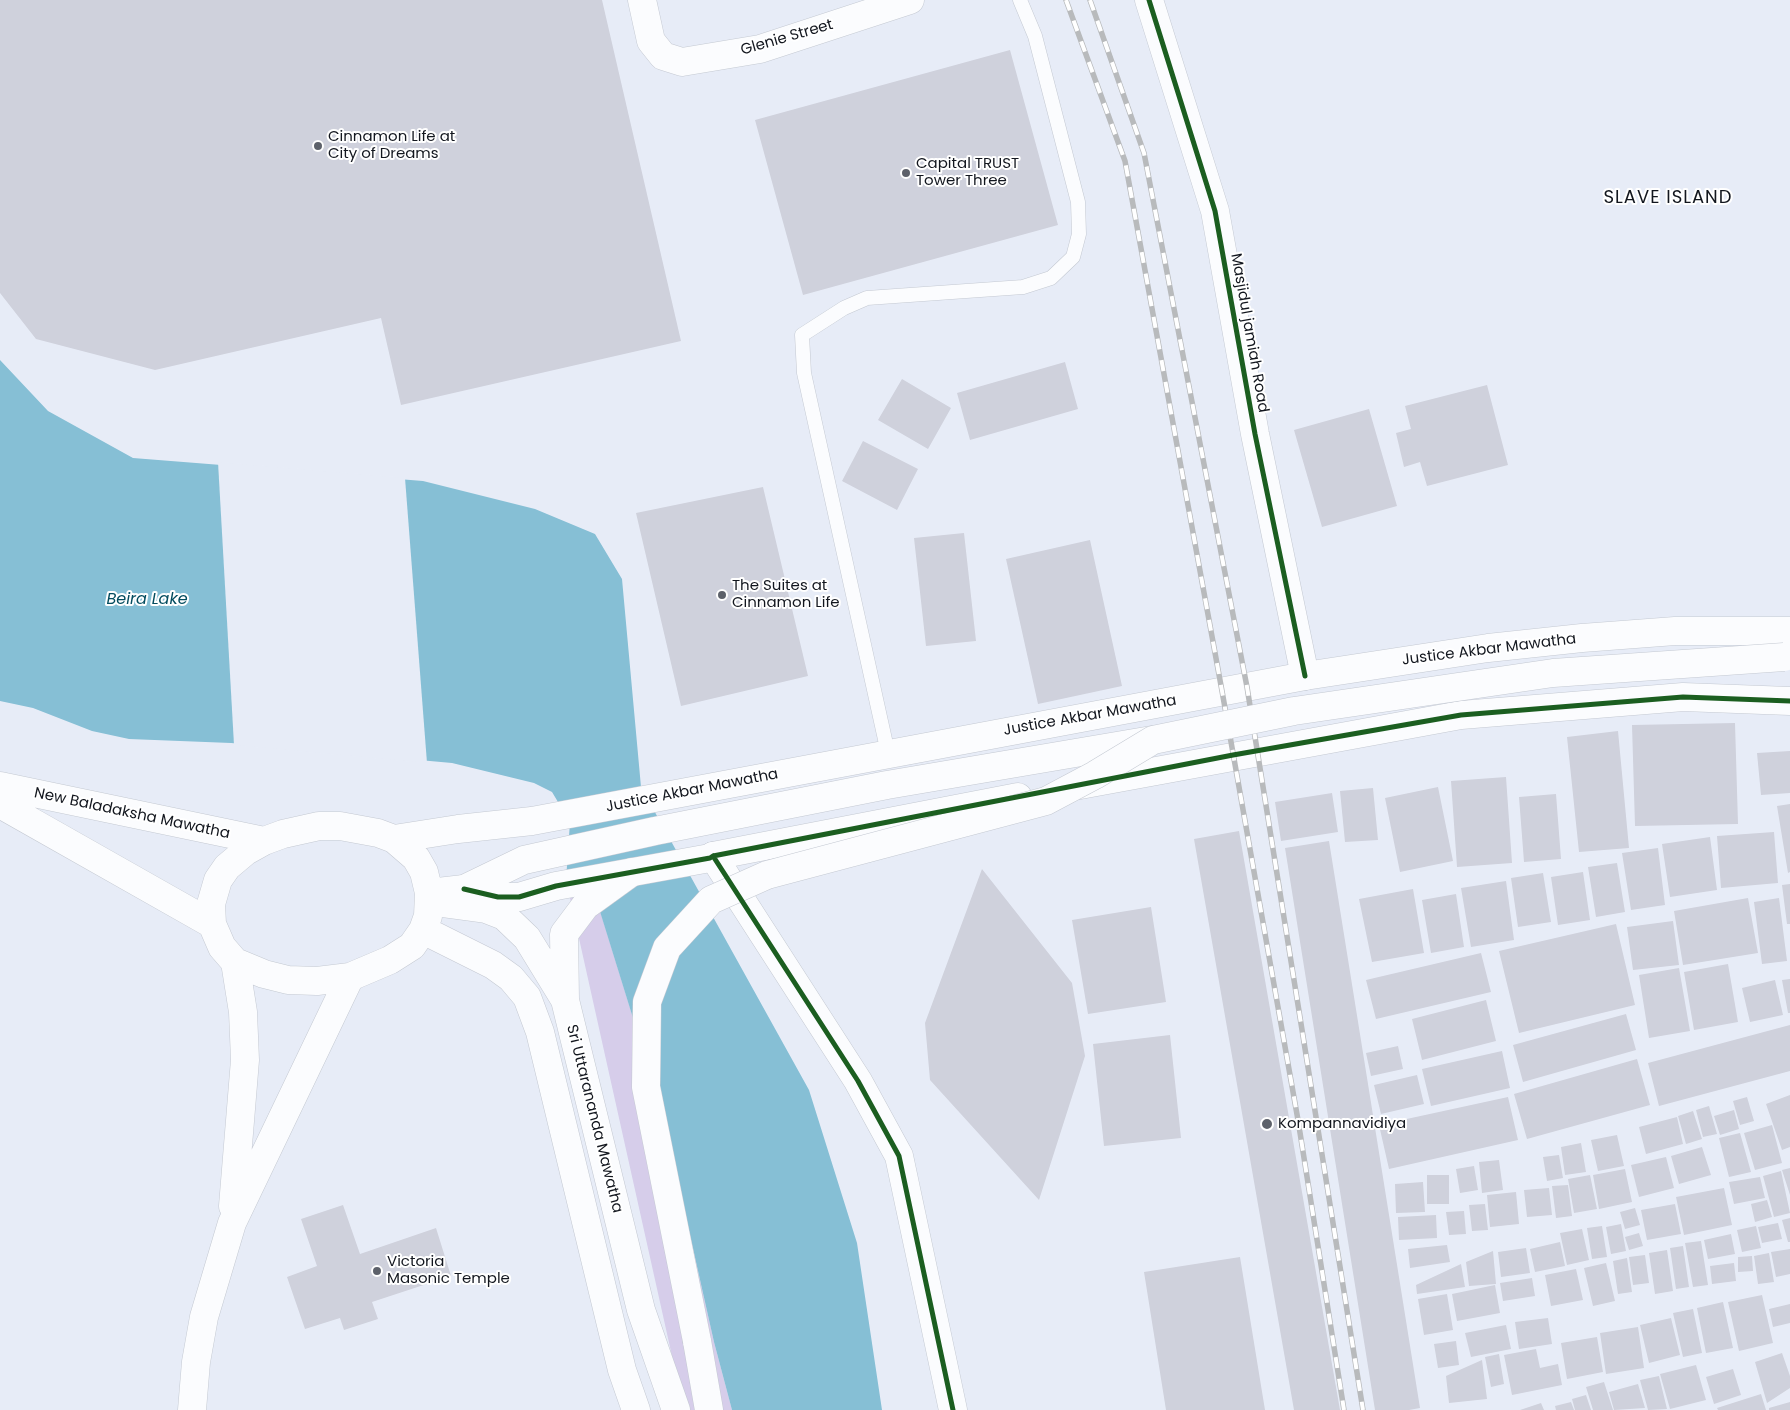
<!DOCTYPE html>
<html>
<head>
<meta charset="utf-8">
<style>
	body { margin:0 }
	canvas { display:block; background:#e7ecf7 }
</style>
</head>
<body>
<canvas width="1790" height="1410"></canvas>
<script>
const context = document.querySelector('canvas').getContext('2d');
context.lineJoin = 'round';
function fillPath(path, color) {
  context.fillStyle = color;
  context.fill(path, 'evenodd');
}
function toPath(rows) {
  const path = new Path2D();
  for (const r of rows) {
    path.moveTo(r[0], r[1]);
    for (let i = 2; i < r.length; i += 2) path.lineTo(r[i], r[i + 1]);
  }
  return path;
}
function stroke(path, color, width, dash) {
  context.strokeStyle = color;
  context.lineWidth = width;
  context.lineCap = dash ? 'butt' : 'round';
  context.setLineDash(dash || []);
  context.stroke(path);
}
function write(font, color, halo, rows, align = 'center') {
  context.font = font + ' Poppins,sans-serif';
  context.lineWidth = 4;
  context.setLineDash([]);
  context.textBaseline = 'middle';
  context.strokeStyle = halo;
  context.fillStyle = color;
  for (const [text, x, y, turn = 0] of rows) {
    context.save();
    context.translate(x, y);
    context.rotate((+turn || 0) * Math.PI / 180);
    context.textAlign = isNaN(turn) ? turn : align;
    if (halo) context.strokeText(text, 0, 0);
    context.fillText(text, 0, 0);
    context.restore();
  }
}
const green = toPath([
	[589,875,663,1115,714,1342,732,1410,684,1410,566,880]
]);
const water = toPath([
	[0,360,48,411,133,458,423,481,535,509,595,534,622,579,641,787,809,1090,857,1243,882,1410,732,1410,714,1342,663,1115,589,876,566,880,570,822,552,792,534,783,452,763,231,743,129,739,92,731,33,708,0,701]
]);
const pier = toPath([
	[218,462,405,478,427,763,234,745]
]);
const building = toPath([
	[0,0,602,0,681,341,401,405,381,318,155,370,36,339,0,293],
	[1010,50,1058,225,803,295,755,120],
	[1065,362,1078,409,970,440,957,393],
	[902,379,951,408,928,449,878,420],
	[1487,385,1508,465,1427,486,1420,462,1404,467,1396,433,1411,429,1405,406],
	[1369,409,1397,506,1322,527,1294,430],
	[863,441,918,469,897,510,842,481],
	[763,487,808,676,681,706,636,513],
	[964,533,976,641,926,646,914,538],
	[1090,540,1122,686,1038,704,1006,559],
	[1735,723,1738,824,1635,826,1632,725],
	[1618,731,1629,848,1579,852,1567,737],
	[1790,751,1790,793,1761,795,1757,753],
	[1506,777,1512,863,1457,867,1451,781],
	[1438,787,1453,861,1400,872,1385,798],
	[1373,788,1378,840,1345,842,1340,791],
	[1332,793,1338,832,1281,841,1275,802],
	[1556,794,1561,859,1524,862,1519,797],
	[1790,804,1790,872,1788,873,1777,806],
	[1239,831,1340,1410,1294,1410,1194,839],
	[1774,832,1778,883,1721,888,1717,836],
	[1710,837,1717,890,1670,897,1662,844],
	[1329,841,1420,1408,1409,1410,1375,1410,1285,848],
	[1658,848,1665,905,1631,910,1622,853],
	[1617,863,1625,912,1596,917,1588,867],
	[982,869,1072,983,1085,1056,1039,1200,930,1080,925,1023],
	[1583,872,1590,920,1558,925,1551,877],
	[1543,873,1551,922,1518,927,1511,878],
	[1506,881,1514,940,1471,947,1461,888],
	[1790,884,1790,924,1787,924,1782,885],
	[1413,889,1424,953,1372,962,1359,899],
	[1456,894,1464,947,1431,953,1422,900],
	[1748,898,1758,953,1683,965,1674,911],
	[1779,898,1787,961,1762,964,1754,902],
	[1151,907,1166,1002,1088,1014,1072,920],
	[1673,921,1679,965,1633,970,1627,927],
	[1616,924,1635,1005,1519,1033,1499,951],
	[1481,953,1491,992,1376,1019,1366,980],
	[1728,964,1738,1022,1694,1030,1684,972],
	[1679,968,1690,1031,1649,1038,1639,975],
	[1790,979,1790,1013,1788,1013,1782,980],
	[1775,980,1783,1015,1750,1022,1742,988],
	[1486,1000,1496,1041,1422,1060,1412,1019],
	[1626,1014,1636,1050,1523,1082,1513,1045],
	[1790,1025,1790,1071,1659,1106,1648,1063],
	[1170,1035,1181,1138,1104,1146,1093,1044],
	[1398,1046,1403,1069,1371,1076,1366,1053],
	[1502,1051,1510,1088,1431,1106,1422,1069],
	[1637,1059,1650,1105,1527,1139,1514,1094],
	[1417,1075,1424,1104,1381,1114,1374,1085],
	[1790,1095,1790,1147,1782,1150,1766,1104],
	[1508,1097,1518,1140,1389,1169,1379,1125],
	[1747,1097,1754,1121,1740,1125,1733,1101],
	[1709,1106,1717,1134,1703,1137,1696,1110],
	[1734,1110,1739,1129,1720,1135,1714,1116],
	[1693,1111,1702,1139,1686,1144,1678,1116],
	[1677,1117,1683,1144,1646,1154,1639,1127],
	[1772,1125,1782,1163,1755,1170,1744,1133],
	[1740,1133,1751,1172,1729,1177,1719,1138],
	[1617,1135,1624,1166,1598,1171,1591,1140],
	[1581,1143,1586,1172,1565,1175,1561,1147],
	[1702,1147,1711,1175,1679,1184,1671,1156],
	[1559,1155,1563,1178,1547,1181,1543,1157],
	[1666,1157,1674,1188,1639,1197,1631,1165],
	[1499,1160,1503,1190,1482,1193,1479,1162],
	[1474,1166,1478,1190,1460,1193,1456,1169],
	[1790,1168,1790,1195,1782,1170],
	[1625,1169,1632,1202,1599,1209,1593,1175],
	[1781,1171,1790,1213,1774,1217,1763,1176],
	[1427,1175,1449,1175,1449,1204,1427,1204],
	[1590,1175,1597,1209,1574,1213,1568,1179],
	[1760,1177,1765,1198,1734,1204,1729,1182],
	[1423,1182,1425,1212,1396,1213,1395,1184],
	[1568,1185,1572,1216,1556,1218,1552,1186],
	[1549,1188,1552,1215,1527,1217,1524,1190],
	[1724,1188,1732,1225,1684,1235,1676,1197],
	[1516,1192,1519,1224,1490,1227,1487,1195],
	[1767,1200,1772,1217,1755,1222,1751,1204],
	[1485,1204,1488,1230,1472,1231,1469,1205],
	[1675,1204,1681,1234,1647,1240,1641,1210],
	[343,1205,360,1254,436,1228,451,1276,372,1302,378,1319,344,1330,340,1318,305,1329,287,1277,317,1266,301,1219],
	[1635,1208,1640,1225,1625,1229,1620,1212],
	[1464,1211,1466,1234,1449,1235,1446,1212],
	[1436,1215,1437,1238,1399,1240,1398,1217],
	[1790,1218,1790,1242,1788,1242,1782,1220],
	[1778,1223,1782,1239,1762,1243,1758,1227],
	[1621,1224,1626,1251,1611,1254,1606,1227],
	[1602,1226,1607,1257,1592,1259,1587,1228],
	[1756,1226,1761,1248,1742,1252,1737,1230],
	[1582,1229,1589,1260,1567,1265,1560,1233],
	[1639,1233,1643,1246,1629,1250,1625,1237],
	[1731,1234,1735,1254,1708,1259,1704,1240],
	[1701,1241,1708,1285,1693,1287,1685,1243],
	[1560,1242,1565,1266,1535,1272,1530,1249],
	[1447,1245,1450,1262,1410,1268,1408,1249],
	[1683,1246,1689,1287,1676,1289,1670,1248],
	[1526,1248,1530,1273,1501,1277,1498,1252],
	[1790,1249,1790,1274,1776,1277,1771,1252],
	[1667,1250,1673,1291,1655,1294,1649,1253],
	[1493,1251,1496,1284,1469,1286,1466,1262],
	[1769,1253,1774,1282,1758,1284,1754,1256],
	[1645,1255,1649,1283,1633,1285,1629,1257],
	[1752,1256,1753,1271,1738,1272,1738,1257],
	[1240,1257,1265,1410,1166,1410,1144,1272],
	[1627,1258,1632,1292,1618,1294,1613,1261],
	[1606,1263,1615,1301,1593,1306,1584,1268],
	[1734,1263,1736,1281,1712,1284,1710,1266],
	[1461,1264,1465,1287,1417,1294,1416,1285],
	[1576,1269,1583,1300,1551,1306,1545,1275],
	[1532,1278,1535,1296,1503,1301,1500,1283],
	[1495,1285,1500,1313,1457,1321,1452,1294],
	[1447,1294,1453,1330,1424,1335,1418,1299],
	[1762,1295,1773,1343,1739,1351,1728,1302],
	[1723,1302,1733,1348,1706,1353,1697,1308],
	[1790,1304,1790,1323,1773,1327,1769,1309],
	[1693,1309,1702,1353,1683,1357,1673,1313],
	[1548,1318,1552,1344,1519,1349,1515,1322],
	[1671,1318,1680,1355,1649,1363,1640,1325],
	[1506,1325,1511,1349,1471,1357,1465,1333],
	[1638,1327,1644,1368,1606,1374,1600,1333],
	[1597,1337,1603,1372,1567,1379,1561,1343],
	[1456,1341,1459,1365,1438,1368,1434,1344],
	[1536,1349,1540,1368,1558,1364,1562,1385,1512,1395,1504,1355],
	[1782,1353,1790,1376,1790,1388,1767,1403,1755,1362],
	[1499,1354,1504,1384,1491,1387,1485,1357],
	[1482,1360,1487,1399,1449,1403,1446,1376],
	[1696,1365,1706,1400,1670,1409,1660,1374],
	[1733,1369,1741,1395,1714,1404,1706,1377],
	[1659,1376,1667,1409,1648,1410,1640,1380],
	[1604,1382,1613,1410,1593,1410,1586,1387],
	[1638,1384,1645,1408,1614,1410,1609,1392],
	[1761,1394,1766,1410,1718,1410,1717,1408],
	[1586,1395,1591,1410,1575,1410,1572,1399],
	[1571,1402,1574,1410,1556,1410,1555,1406],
	[1790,1402,1790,1410,1769,1410,1769,1408],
	[1541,1403,1544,1410,1520,1410]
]);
const lane = toPath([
	[888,753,804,373,802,335,844,308,867,298,1023,287,1051,278,1073,257,1079,234,1078,202,1035,36,1020,0]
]);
const street = toPath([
	[642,0,651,41,663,56,682,62,760,49,910,0],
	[1149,0,1215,211,1255,434,1305,676],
	[713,856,858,1081,899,1156,953,1410]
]);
const secondary = toPath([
	[1080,785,1461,715,1683,697,1790,701],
	[464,889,498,897,519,897,556,886,710,858,713,856,1018,797]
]);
const primary = toPath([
	[0,786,264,841],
	[0,804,212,924],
	[319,826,340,826,378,833,394,839,416,858,424,872,429,893,428,916,423,930,412,946,390,960,350,977,317,981,288,980,264,974,235,962,222,947,212,924,211,904,218,880,227,867,246,851,264,841,283,834,319,826],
	[394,839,458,829,532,821,1305,676,1488,648,1582,638,1675,631,1790,631],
	[429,893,464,889,524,860,655,831,887,785,1152,740],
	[434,902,486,909,504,916,527,938,565,1000,641,1310,676,1410],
	[423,930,493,965,511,978,527,997,540,1032,622,1370,636,1410],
	[565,1000,564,934,585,906,632,872],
	[233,1206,245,1060,243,1012,235,962],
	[697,1341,709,1410],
	[192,1410,196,1362,204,1317,232,1223,350,977]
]);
const rail = toPath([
	[1066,0,1125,161,1222,691,1298,1120,1344,1410],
	[1090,0,1144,153,1247,687,1363,1410]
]);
const primaryBridge = toPath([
	[697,1341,646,1087,647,1002,667,948,711,900,767,875,1046,801,1095,775,1153,740,1294,711,1553,673,1784,657]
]);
const cycleway = toPath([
	[1149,0,1215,211,1255,434,1305,676],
	[713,856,858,1081,899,1156,953,1410],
	[464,889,498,897,519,897,556,886,710,858,713,856,1233,755,1461,715,1683,697,1790,701]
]);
const markers = [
	[318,146,5,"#5d616a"],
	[906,173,5,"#5d616a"],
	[722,595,5,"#5d616a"],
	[1267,1124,6,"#5d616a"],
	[377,1271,5,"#5d616a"]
];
const streetNames = [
	["Glenie Street",787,38,-16],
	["Masjidul jamiah Road",1249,333,80],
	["Justice Akbar Mawatha",1489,650,-7],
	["Justice Akbar Mawatha",1090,716,-10],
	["Justice Akbar Mawatha",692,791,-11],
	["New Baladaksha Mawatha",132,814,12],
	["Sri Uttarananda Mawatha",594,1119,76]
];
const poiNames = [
	["Cinnamon Life at",328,137],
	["City of Dreams",328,154],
	["Capital TRUST",916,164],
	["Tower Three",916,181],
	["The Suites at",732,586],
	["Cinnamon Life",732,603],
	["Kompannavidiya",1278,1124],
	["Victoria",387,1262],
	["Masonic Temple",387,1279]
];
const waterNames = [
	["Beira Lake",147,600]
];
const quarterNames = [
	["SLAVE ISLAND",1668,198]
];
fillPath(green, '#d6cdea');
fillPath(water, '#86bfd5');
fillPath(pier, '#e7ecf7');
fillPath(building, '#cfd1dc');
stroke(lane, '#c4c9d2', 15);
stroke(street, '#c4c9d2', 29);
stroke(secondary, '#c4c9d2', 29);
stroke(primary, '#c4c9d2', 29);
stroke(lane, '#fbfcfe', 14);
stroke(street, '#fbfcfe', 28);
stroke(secondary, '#fbfcfe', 28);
stroke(primary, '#fbfcfe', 28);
stroke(rail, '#b8babc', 5.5);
stroke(rail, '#fff', 4, [11]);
stroke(primaryBridge, '#c4c9d2', 29, []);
stroke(primaryBridge, '#fbfcfe', 28);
stroke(cycleway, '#1b5e20', 5);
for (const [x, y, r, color] of markers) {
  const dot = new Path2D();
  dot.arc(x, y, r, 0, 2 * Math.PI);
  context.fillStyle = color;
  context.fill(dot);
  stroke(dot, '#fff', 2);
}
write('15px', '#12161e', '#fff', streetNames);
write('15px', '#12161e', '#fff', poiNames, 'left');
write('italic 16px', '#034c5f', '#fff', waterNames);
context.letterSpacing = '1px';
write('18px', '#12161e', '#fff', quarterNames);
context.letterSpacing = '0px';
</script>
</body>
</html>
